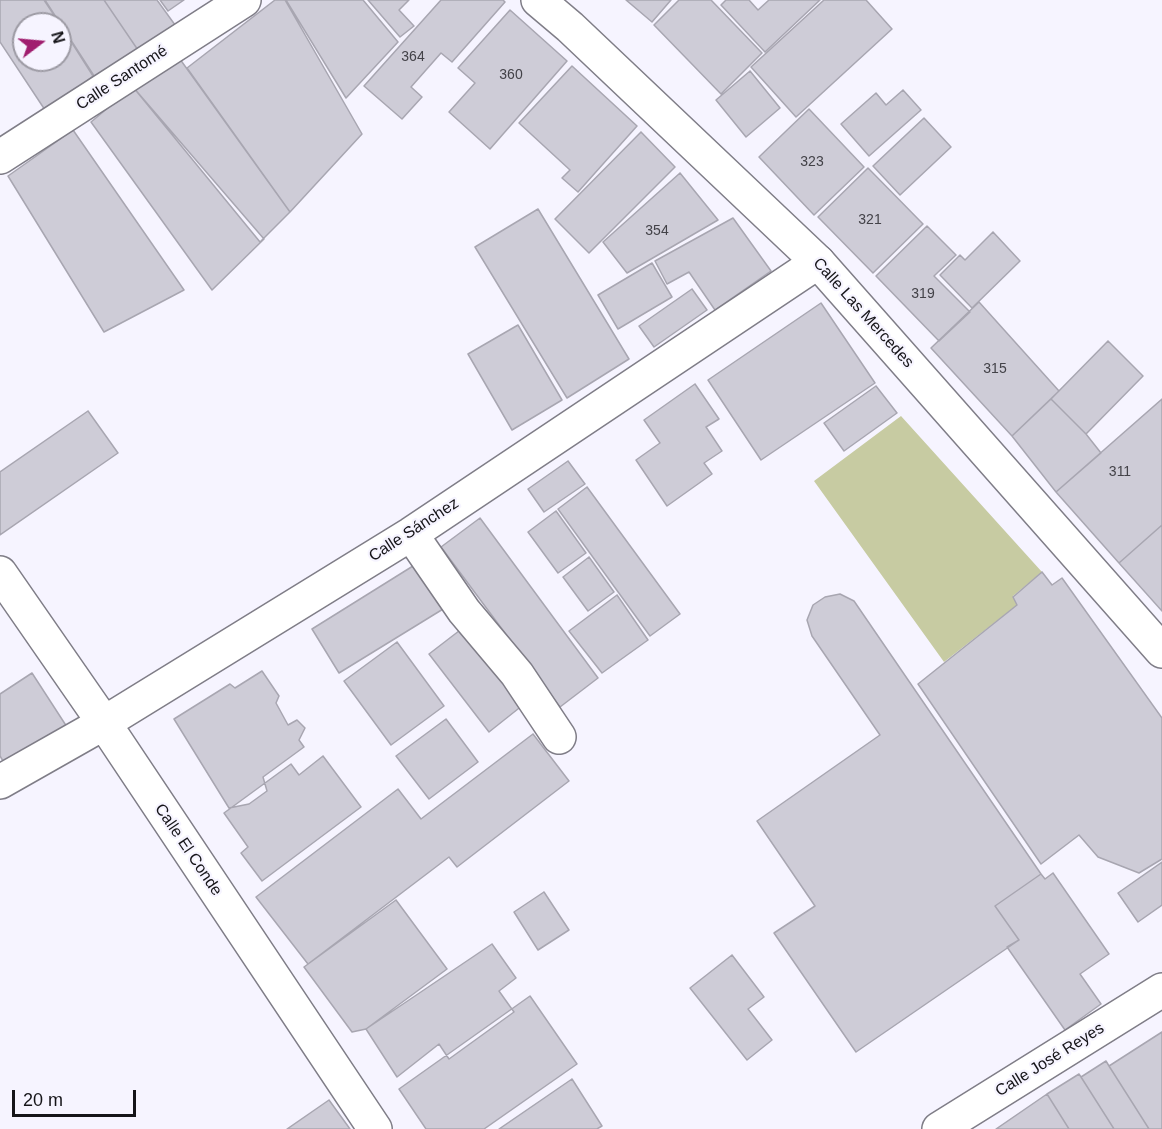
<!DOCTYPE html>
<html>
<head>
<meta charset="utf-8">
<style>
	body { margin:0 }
	#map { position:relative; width:1162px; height:1129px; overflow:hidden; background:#f6f4ff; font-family:Arial,sans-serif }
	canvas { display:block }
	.north { position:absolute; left:12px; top:12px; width:60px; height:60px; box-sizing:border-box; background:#f6f4ff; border:2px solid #9c9aa3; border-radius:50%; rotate:74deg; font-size:16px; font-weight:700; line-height:24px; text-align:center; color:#151418 }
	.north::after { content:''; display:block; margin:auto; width:21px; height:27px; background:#a01e6f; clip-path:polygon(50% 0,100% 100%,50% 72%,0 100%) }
	.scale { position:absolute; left:12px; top:1090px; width:124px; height:27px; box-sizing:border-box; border:3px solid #151418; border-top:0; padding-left:8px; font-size:18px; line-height:21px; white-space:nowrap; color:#151418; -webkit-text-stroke:4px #f6f4ff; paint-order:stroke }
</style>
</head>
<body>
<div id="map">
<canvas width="1162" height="1129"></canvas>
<div class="north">N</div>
<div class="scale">20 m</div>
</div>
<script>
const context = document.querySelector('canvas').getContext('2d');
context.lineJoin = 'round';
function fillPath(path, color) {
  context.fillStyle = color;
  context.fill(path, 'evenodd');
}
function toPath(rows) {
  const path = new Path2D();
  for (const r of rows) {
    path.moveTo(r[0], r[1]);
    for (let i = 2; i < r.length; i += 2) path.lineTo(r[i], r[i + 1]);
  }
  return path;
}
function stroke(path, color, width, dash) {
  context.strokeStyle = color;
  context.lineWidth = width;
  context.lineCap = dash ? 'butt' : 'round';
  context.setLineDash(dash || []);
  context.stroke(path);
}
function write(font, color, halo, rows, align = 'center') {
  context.font = font + ' Arial,sans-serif';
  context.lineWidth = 4.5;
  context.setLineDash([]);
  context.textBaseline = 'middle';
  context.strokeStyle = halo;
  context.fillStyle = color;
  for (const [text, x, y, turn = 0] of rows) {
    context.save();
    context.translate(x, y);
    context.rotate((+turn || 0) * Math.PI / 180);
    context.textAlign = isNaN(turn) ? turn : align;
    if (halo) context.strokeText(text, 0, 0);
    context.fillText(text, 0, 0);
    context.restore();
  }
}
const green = toPath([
	[901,416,1042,572,1013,596,1017,605,944,662,814,481]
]);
const building = toPath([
	[0,0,44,0,60,24,24,24,24,60,60,60,60,24,93,76,47,113,0,42,0,0],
	[45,0,104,0,140,53,98,82,45,0],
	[104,0,157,0,178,29,140,53,104,0],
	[160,0,184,0,168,11,160,0],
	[275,0,285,0,362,134,290,212,187,68,275,0],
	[286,0,363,0,398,42,346,98,286,0],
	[368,0,409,0,399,10,414,26,400,37,368,0],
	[441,0,503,0,505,2,452,62,441,53,411,87,422,97,402,119,364,86,441,0],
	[626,0,671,0,652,22,626,0],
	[679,0,711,0,762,53,721,94,654,25,679,0],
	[726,0,749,0,758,10,769,0,820,0,765,52,721,5,726,0],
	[824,0,866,0,892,29,796,117,751,67,824,0],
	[510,10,567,61,490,149,449,112,475,83,458,68,510,10],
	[177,55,290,212,260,242,133,87,177,55],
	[572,66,637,126,578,192,562,178,570,170,519,123,572,66],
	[750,71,780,108,746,137,716,100,750,71],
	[133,87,264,239,212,290,91,122,133,87],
	[903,90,921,110,869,156,841,124,876,93,886,105,903,90],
	[809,109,864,167,814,215,759,157,809,109],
	[924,118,951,147,900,195,873,166,924,118],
	[73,130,184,290,104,332,8,176,73,130],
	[641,132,675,167,589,253,555,219,641,132],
	[868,168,923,224,873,273,818,217,868,168],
	[680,173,718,220,627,273,603,242,680,173],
	[538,209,629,359,567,398,475,247,538,209],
	[733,218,771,271,715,310,689,272,667,284,655,261,733,218],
	[927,226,956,255,934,276,970,312,939,341,876,276,927,226],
	[993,232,1020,261,972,308,940,275,960,255,965,260,993,232],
	[652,263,672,297,618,329,598,295,652,263],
	[692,289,707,310,654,347,639,326,692,289],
	[979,302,1059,391,1012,436,931,348,979,302],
	[821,303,875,383,761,460,708,380,821,303],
	[518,325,562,400,512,430,468,354,518,325],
	[1108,341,1143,376,1086,434,1051,399,1108,341],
	[695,384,719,419,706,427,722,451,704,463,712,474,667,506,636,460,660,443,644,420,695,384],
	[876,386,897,413,844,451,824,423,876,386],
	[1051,399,1086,434,1101,453,1056,492,1012,436,1051,399],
	[1162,399,1162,525,1119,563,1056,492,1162,399],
	[88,411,118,453,0,535,0,472,88,411],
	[568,461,585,484,544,512,528,489,568,461],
	[587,487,680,614,650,636,558,509,587,487],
	[556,511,586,553,558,573,528,532,556,511],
	[480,518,598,678,560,707,441,547,480,518],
	[1162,525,1162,611,1119,563,1162,525],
	[589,557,614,592,588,611,563,577,589,557],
	[421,561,448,606,339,673,312,629,421,561],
	[1042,572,1052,585,1062,578,1162,718,1162,859,1139,873,1098,857,1079,835,1041,864,918,684,1017,605,1013,597,1042,572],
	[840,594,854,601,1041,874,995,906,1019,940,856,1052,774,933,815,906,757,821,880,735,812,636,807,620,813,605,825,597,840,594],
	[617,595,648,640,602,673,569,631,617,595],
	[468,624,528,701,489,732,429,654,468,624],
	[397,642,444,706,391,745,344,681,397,642],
	[262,671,279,696,276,703,288,725,297,720,305,728,299,740,304,747,263,777,267,791,249,804,229,808,174,719,230,684,235,688,262,671],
	[32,673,67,727,6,766,0,756,0,694,32,673],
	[446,719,478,762,429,799,396,756,446,719],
	[533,734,569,781,457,867,449,857,308,964,256,897,398,789,421,819,533,734],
	[323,756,361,807,262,881,241,853,248,847,224,813,291,764,299,775,323,756],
	[1162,862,1162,905,1138,922,1118,893,1162,862],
	[1053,873,1109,954,1080,974,1101,1004,1065,1030,1007,947,1019,940,995,906,1041,874,1045,879,1053,873],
	[544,892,569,930,538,950,514,912,544,892],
	[396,900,447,969,366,1029,352,1032,304,967,396,900],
	[492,944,516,978,499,991,514,1012,449,1059,439,1044,397,1077,366,1029,492,944],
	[732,955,764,997,748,1009,772,1040,747,1060,690,988,732,955],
	[530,996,577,1064,484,1129,426,1129,399,1089,530,996],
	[1162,1032,1162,1129,1149,1129,1109,1066,1162,1032],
	[1106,1061,1109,1066,1149,1129,1114,1129,1081,1077,1106,1061],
	[1079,1074,1081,1077,1114,1129,1069,1129,1047,1094,1079,1074],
	[572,1079,602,1126,597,1129,499,1129,572,1079],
	[1047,1094,1069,1129,996,1129,1047,1094],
	[329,1100,350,1129,287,1129,329,1100]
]);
const minor = toPath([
	[0,157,244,0],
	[411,534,464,611,517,674,559,737],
	[0,573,104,723,375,1129],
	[0,782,104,723,411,534,818,262],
	[939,1129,1162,990]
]);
const major = toPath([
	[538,0,570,27,818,262,1162,651]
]);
const numberNames = [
	["364",413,57],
	["360",511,75],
	["323",812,162],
	["321",870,220],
	["354",657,231],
	["319",923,294],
	["315",995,369],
	["311",1120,472]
];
const streetNames = [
	["Calle Santomé",122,78,-33],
	["Calle Las Mercedes",863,313,48],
	["Calle Sánchez",414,530,-33],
	["Calle El Conde",188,850,56],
	["Calle José Reyes",1050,1060,-32]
];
fillPath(green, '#c7cba2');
fillPath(building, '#ceccd7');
stroke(building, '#a8a6b1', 1.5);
stroke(minor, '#7f7d87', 36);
stroke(major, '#7f7d87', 36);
stroke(minor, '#fff', 33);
stroke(major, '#fff', 33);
write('14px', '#434248', null, numberNames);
write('16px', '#151418', '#f6f4ff', streetNames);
</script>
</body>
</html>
